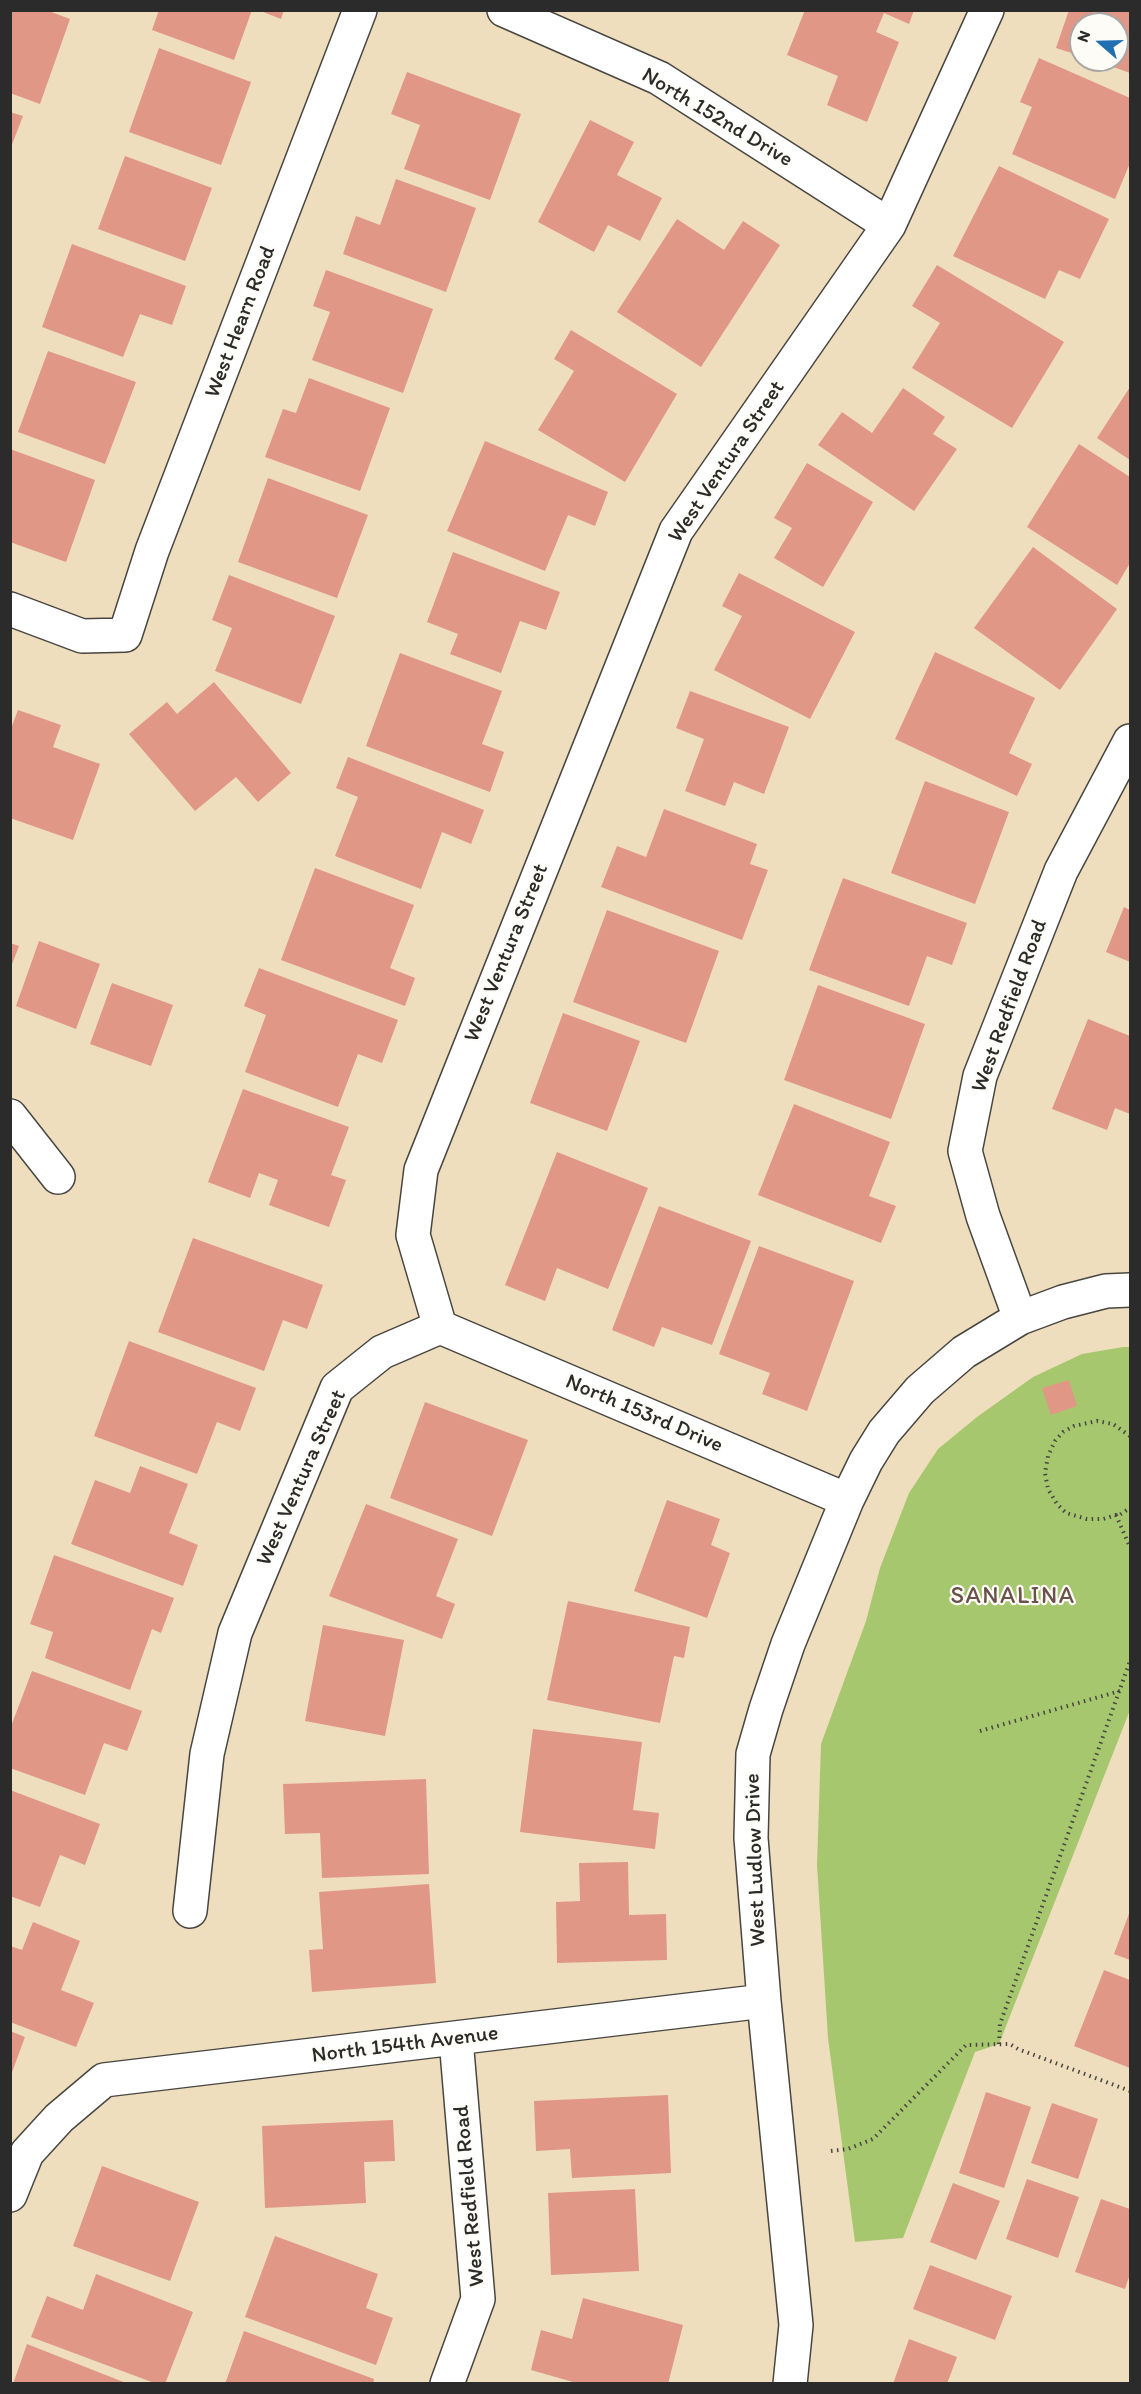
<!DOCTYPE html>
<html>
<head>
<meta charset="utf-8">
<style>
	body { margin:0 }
	#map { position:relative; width:1141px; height:2394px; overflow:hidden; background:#efdebe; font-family:Itim,sans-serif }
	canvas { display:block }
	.frame { position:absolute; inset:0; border:12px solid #2b2b2b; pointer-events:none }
	.north { position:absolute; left:1069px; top:12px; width:60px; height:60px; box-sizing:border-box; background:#fdfcf7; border:2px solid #a9a8a5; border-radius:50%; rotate:290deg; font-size:16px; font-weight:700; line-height:24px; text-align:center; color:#2b2b2b }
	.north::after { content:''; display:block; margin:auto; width:21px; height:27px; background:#1f6fb2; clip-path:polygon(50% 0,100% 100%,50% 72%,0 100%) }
</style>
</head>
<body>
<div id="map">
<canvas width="1141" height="2394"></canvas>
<div class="frame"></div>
<div class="north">N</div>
</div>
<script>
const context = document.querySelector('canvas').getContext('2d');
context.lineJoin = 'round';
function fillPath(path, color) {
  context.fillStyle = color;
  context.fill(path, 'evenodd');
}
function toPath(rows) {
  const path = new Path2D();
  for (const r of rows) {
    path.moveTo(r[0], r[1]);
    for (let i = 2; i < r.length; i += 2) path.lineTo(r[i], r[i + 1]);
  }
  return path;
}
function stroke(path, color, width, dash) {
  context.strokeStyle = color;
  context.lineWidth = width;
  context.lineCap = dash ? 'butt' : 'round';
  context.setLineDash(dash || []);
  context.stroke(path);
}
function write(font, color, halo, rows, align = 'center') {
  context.font = font + ' Itim,sans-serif';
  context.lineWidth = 4.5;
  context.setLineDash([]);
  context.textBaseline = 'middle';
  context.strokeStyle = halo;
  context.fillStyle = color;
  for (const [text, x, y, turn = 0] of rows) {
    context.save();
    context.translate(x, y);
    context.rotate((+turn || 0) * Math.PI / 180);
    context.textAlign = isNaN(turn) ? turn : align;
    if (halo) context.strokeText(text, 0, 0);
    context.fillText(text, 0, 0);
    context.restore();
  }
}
const green = toPath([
	[1123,1347,1130,1347,1130,1710,999,2044,975,2052,903,2238,855,2242,828,2038,817,1865,821,1744,866,1621,880,1568,909,1493,938,1449,977,1417,1033,1377,1082,1354]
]);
const building = toPath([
	[10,10,46,10,70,19,40,104,10,93],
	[159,10,252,10,234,60,152,30],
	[258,10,284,10,281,19],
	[805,10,914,10,909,24,884,13,876,32,899,42,867,122,827,105,838,76,787,55],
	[1069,10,1087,10,1095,13,1096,10,1130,10,1130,73,1094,60,1117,60,1117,24,1081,24,1081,56,1056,48],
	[159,48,251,82,221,165,129,132],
	[1039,58,1130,98,1130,163,1115,199,1012,154,1032,107,1020,102],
	[407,72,521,114,490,200,404,169,420,125,391,114],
	[10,112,23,116,11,147,10,147],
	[590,120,634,142,617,175,662,198,640,241,608,225,594,252,538,222],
	[125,156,212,188,185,261,98,229],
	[999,166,1109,219,1080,279,1059,270,1045,299,953,256],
	[396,179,476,208,446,292,343,254,356,216,380,225],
	[677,219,724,250,743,221,780,245,701,367,617,312],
	[72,244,186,286,172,325,140,314,123,357,42,327],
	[937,265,1064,342,1012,428,912,368,940,323,912,306],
	[326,270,433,309,403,393,312,360,330,312,313,306],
	[571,330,677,394,625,482,538,430,574,371,554,359],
	[48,351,136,382,105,464,18,432],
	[309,378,390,408,360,491,265,457,283,409,296,413],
	[1130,387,1130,460,1097,438],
	[903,388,945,417,933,434,957,449,914,511,818,445,842,412,872,433],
	[485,441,608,492,595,526,568,515,545,571,447,531],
	[1079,444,1130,477,1130,563,1117,585,1027,527],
	[10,449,95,480,66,562,10,542],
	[807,463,873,502,823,587,774,558,792,528,774,518],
	[268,478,368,515,337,598,238,562],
	[1033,547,1117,609,1060,690,974,628],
	[453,552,560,592,546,630,520,621,501,673,450,654,458,634,427,622],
	[739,573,855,632,810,719,714,670,742,616,722,606],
	[229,575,335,616,301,704,215,671,232,628,212,620],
	[935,652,1035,698,1009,753,1032,764,1017,796,895,739],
	[400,653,502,691,482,744,504,752,490,792,366,746],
	[214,682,291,773,258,802,236,777,195,811,129,734,167,702,177,714],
	[690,691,789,727,764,794,734,782,725,806,685,791,704,739,676,728],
	[18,710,61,725,53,747,100,764,73,840,10,818,10,731],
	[348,757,484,810,471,844,442,832,421,889,335,856,358,797,336,788],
	[925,781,1009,812,975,904,891,873],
	[664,809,757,844,750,864,768,870,742,940,601,887,617,846,646,857],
	[315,868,414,905,390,968,415,978,405,1006,281,960],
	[843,878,967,923,952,965,927,956,909,1006,809,970],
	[1124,907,1130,910,1130,962,1106,952],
	[607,910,719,951,686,1043,573,1002],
	[39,941,100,964,76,1029,16,1006],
	[10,943,19,946,11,967,10,967],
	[259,968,398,1020,382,1063,358,1054,338,1107,245,1072,266,1015,244,1006],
	[112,983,173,1005,151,1066,90,1044],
	[818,985,925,1024,891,1119,784,1080],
	[563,1013,640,1041,607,1131,530,1103],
	[1088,1019,1130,1036,1130,1114,1115,1108,1107,1130,1052,1109],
	[243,1089,349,1127,331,1175,346,1180,329,1227,269,1205,278,1180,259,1173,250,1198,208,1182],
	[794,1104,890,1142,869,1196,896,1206,881,1243,758,1195],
	[557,1152,648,1188,608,1289,557,1268,545,1301,505,1285],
	[659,1206,751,1241,712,1345,662,1327,654,1347,612,1330],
	[193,1238,323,1285,307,1329,283,1320,264,1371,158,1332],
	[759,1246,854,1281,807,1411,762,1394,770,1373,719,1354],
	[129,1341,256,1388,240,1431,217,1422,197,1474,94,1436],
	[1069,1380,1077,1406,1051,1415,1042,1388],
	[425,1402,528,1440,492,1536,390,1498],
	[140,1466,188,1484,169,1533,198,1545,183,1586,71,1544,95,1480,130,1493],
	[667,1500,720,1519,711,1545,730,1553,707,1618,634,1591],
	[366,1504,458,1539,436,1596,455,1604,442,1639,329,1596],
	[54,1555,174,1598,161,1633,152,1629,130,1690,45,1658,53,1632,30,1624],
	[568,1601,690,1627,684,1658,674,1656,660,1723,547,1700],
	[323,1625,404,1640,385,1736,305,1721],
	[32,1671,142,1711,127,1751,104,1743,85,1795,10,1768,10,1729],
	[533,1729,642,1742,633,1810,659,1813,655,1849,520,1832],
	[426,1779,429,1874,322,1878,320,1833,285,1834,283,1784],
	[10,1790,100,1824,85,1865,60,1855,40,1907,10,1896],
	[628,1862,629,1915,666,1914,667,1960,557,1963,556,1902,580,1901,579,1863],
	[429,1884,436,1983,312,1992,309,1950,323,1949,319,1892],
	[1130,1911,1130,1960,1114,1954],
	[33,1922,80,1941,61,1990,94,2003,76,2047,10,2022,10,1946,22,1950],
	[1104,1970,1130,1980,1130,2068,1074,2046],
	[10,2031,25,2037,11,2075,10,2075],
	[986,2092,1031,2107,1004,2188,959,2173],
	[668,2095,671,2173,572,2178,570,2149,536,2151,534,2101],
	[1052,2103,1098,2119,1078,2179,1031,2163],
	[393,2120,395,2161,364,2162,366,2203,265,2208,262,2126],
	[102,2166,199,2202,170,2281,73,2246],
	[1027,2179,1079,2197,1058,2258,1006,2239],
	[953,2183,1000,2201,976,2260,930,2242],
	[635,2189,639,2271,551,2275,548,2193],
	[1101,2199,1130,2209,1130,2274,1125,2289,1075,2272],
	[275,2236,378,2274,366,2308,393,2318,376,2365,245,2317],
	[930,2265,1012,2296,995,2340,913,2309],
	[96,2274,193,2312,165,2384,157,2384,31,2337,47,2296,83,2310],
	[583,2298,683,2325,668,2384,580,2384,531,2370,541,2330,572,2339],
	[244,2331,374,2379,373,2384,225,2384],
	[909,2339,957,2357,947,2384,893,2384],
	[27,2344,126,2383,126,2384,13,2384]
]);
const path = toPath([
	[1130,1436,1113,1424,1097,1421,1074,1426,1063,1432,1055,1441,1048,1456,1045,1473,1048,1489,1057,1504,1066,1513,1087,1519,1103,1519,1116,1515,1118,1516,1130,1508],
	[1116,1515,1130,1547],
	[980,1731,1120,1691],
	[999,2044,1000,2024,1130,1661],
	[831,2151,848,2149,873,2139,966,2045,1010,2044,1018,2049,1130,2091]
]);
const street = toPath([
	[504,10,659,78,889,225],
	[10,609,82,636,125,635,152,551,360,10],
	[10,1116,58,1177],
	[1020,1318,983,1216,965,1151,980,1076,1061,871,1130,741],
	[440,1327,847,1500],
	[190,1911,207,1754,235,1633,337,1388,382,1352,440,1327,413,1235,421,1170,676,531,889,225,987,10],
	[10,2195,27,2153,59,2118,104,2080,764,2001],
	[447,2384,478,2299,456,2039],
	[790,2384,796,2325,764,2001,751,1838,753,1754,766,1709,788,1644,847,1500,866,1461,884,1432,920,1390,964,1352,1020,1318,1063,1302,1106,1291,1130,1290]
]);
const streetNames = [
	["North 152nd Drive",717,118,31],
	["West Hearn Road",241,322,-69],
	["West Ventura Street",727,462,-56],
	["West Ventura Street",507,953,-68],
	["West Redfield Road",1010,1006,-70],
	["North 153rd Drive",644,1414,23],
	["West Ventura Street",302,1478,-66],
	["West Ludlow Drive",756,1860,-92],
	["North 154th Avenue",405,2045,-7],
	["West Redfield Road",470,2196,-95]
];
const neighbourhoodNames = [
	["SANALINA",1013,1597]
];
fillPath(green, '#a7c76f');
fillPath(building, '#e09786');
stroke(street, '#484641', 36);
stroke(path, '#484641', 4, [1.5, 4.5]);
stroke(street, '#fff', 33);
write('22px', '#2b2b2b', '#fdfcf7', streetNames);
context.letterSpacing = '1.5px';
write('24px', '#6a514b', '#fdfcf7', neighbourhoodNames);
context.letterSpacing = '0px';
</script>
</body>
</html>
